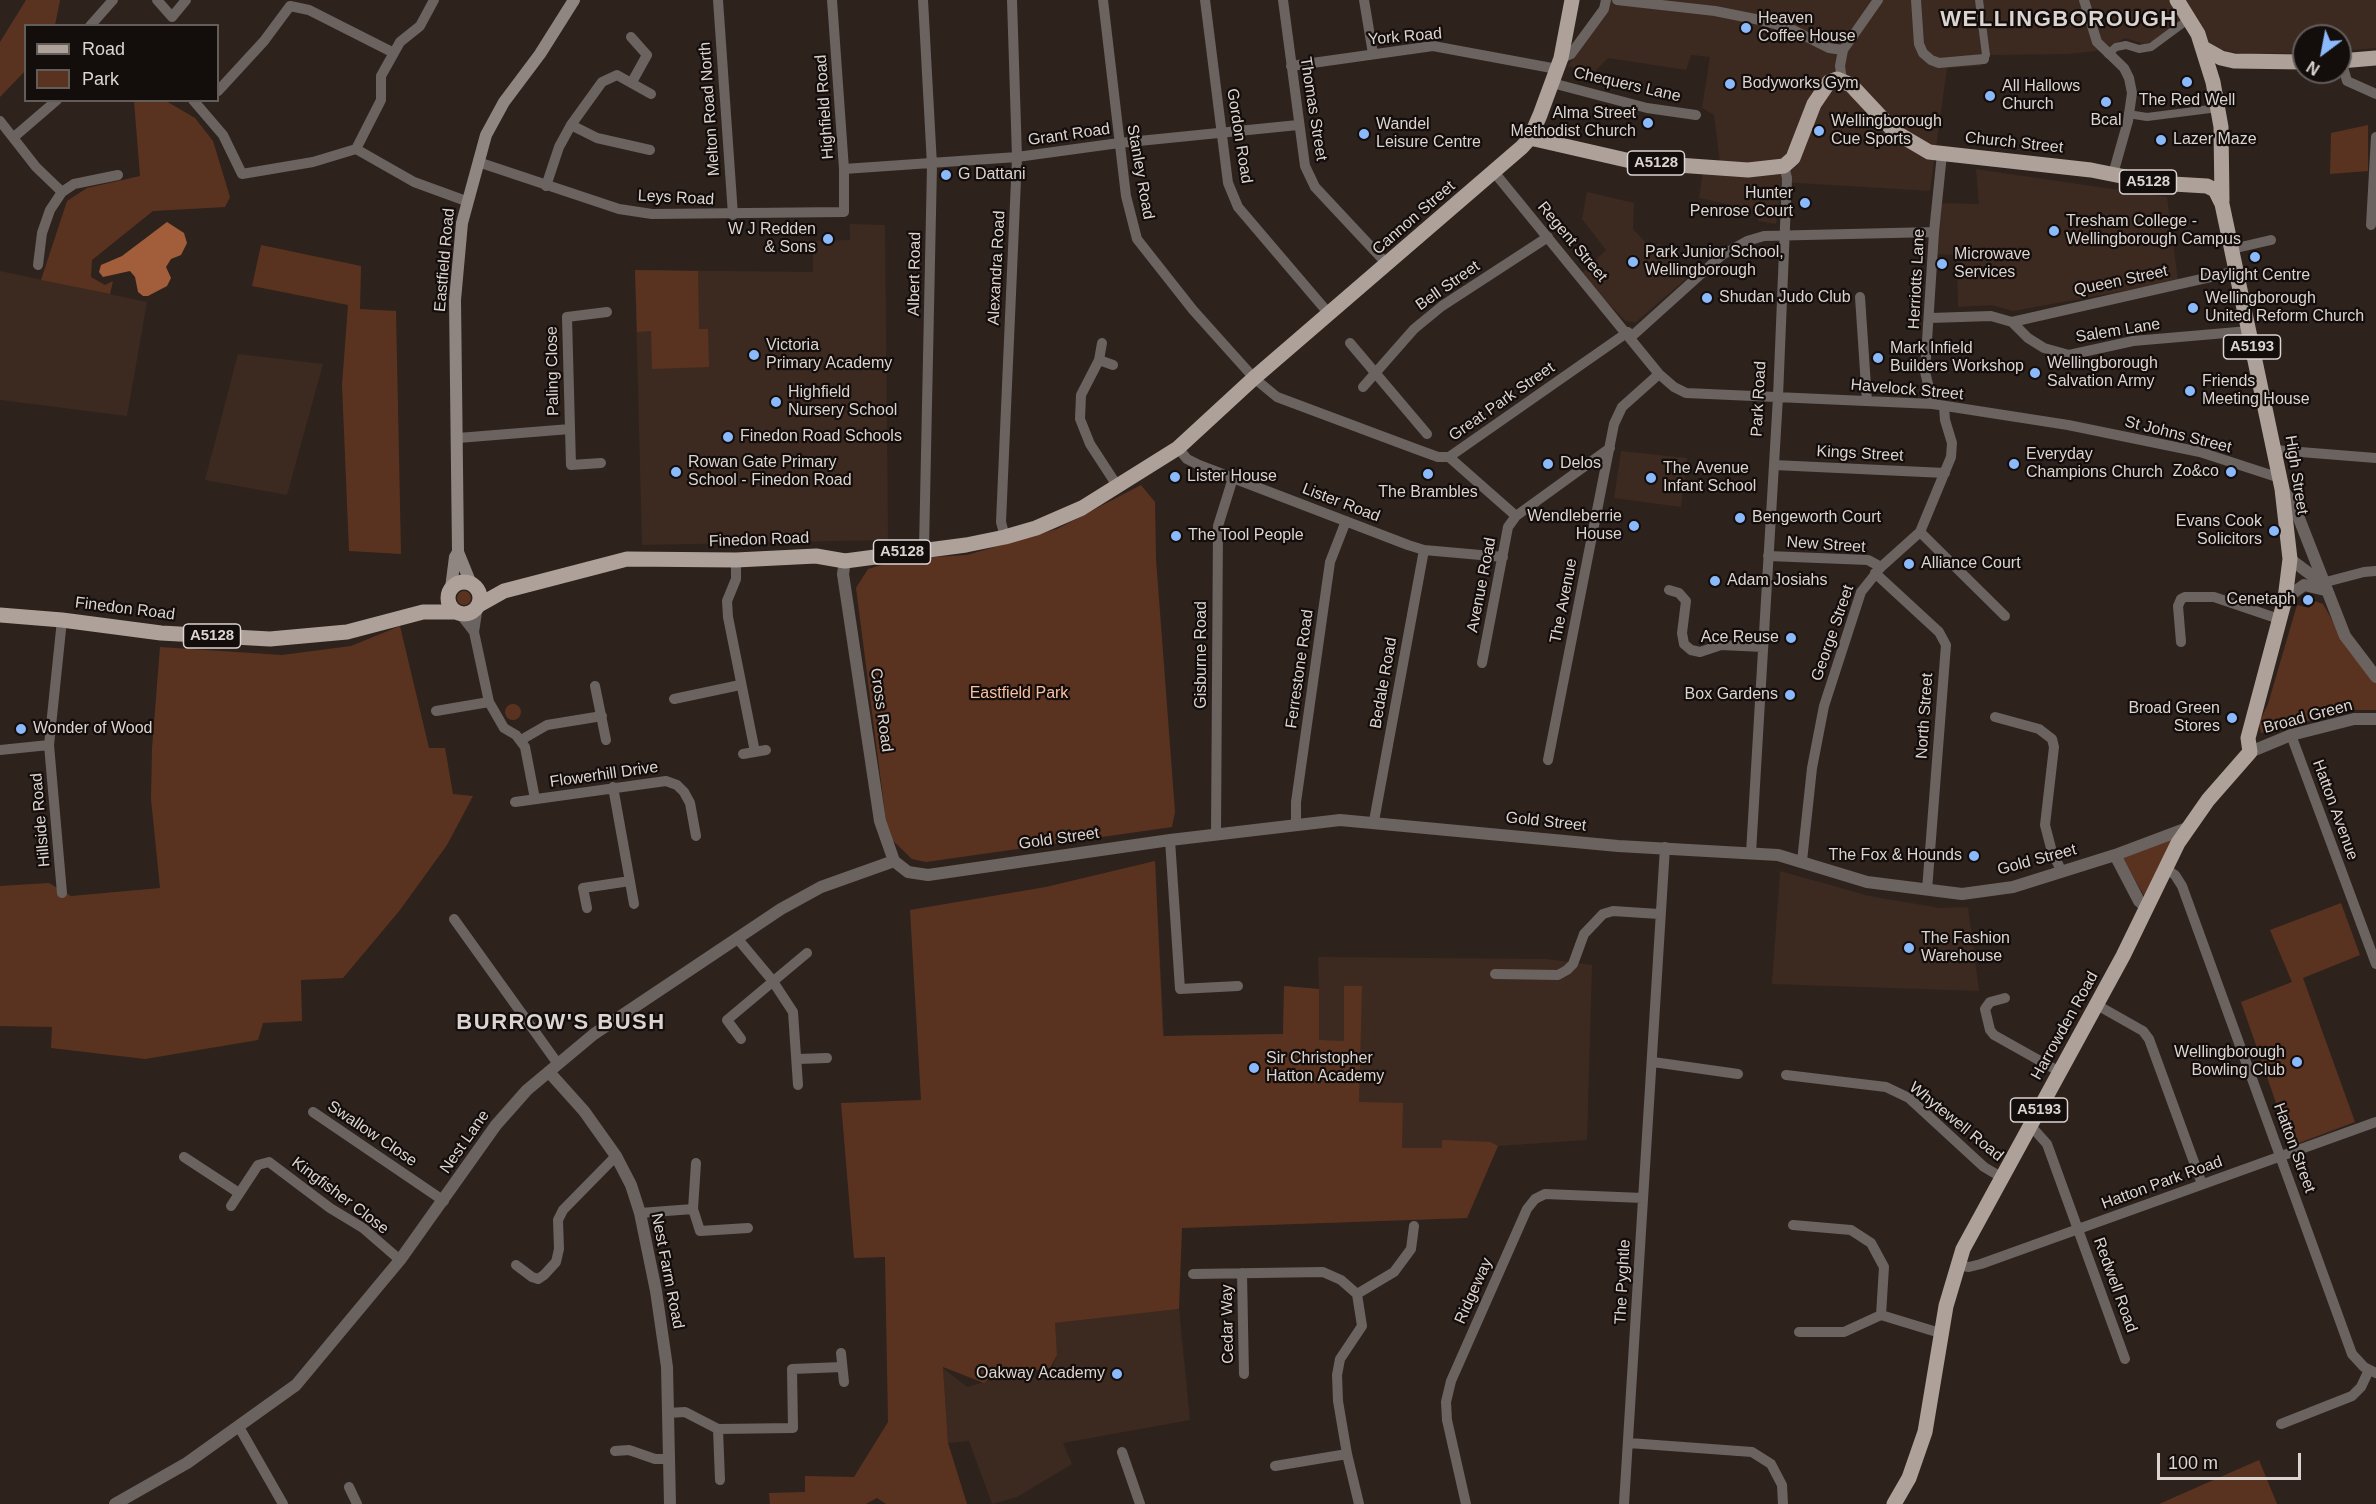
<!DOCTYPE html>
<html>
<head>
<meta charset="utf-8">
<style>
	body { margin:0 }
	#map { position:relative; width:2376px; height:1504px; overflow:hidden; background:#2e221d; font-family:Helvetica,sans-serif }
	canvas { display:block }
	.legend { position:absolute; left:24px; top:24px; width:195px; height:78px; box-sizing:border-box; background:#130d0b; border:2px solid #635d5a; margin:0; padding:8px 10px; list-style:none; font-size:18px; color:#dcd4d0 }
	.legend li { display:flex; align-items:center; gap:12px; height:30px }
	.legend b { width:30px; border:2px solid #635d5a }
	.north { position:absolute; left:2292px; top:24px; width:60px; height:60px; box-sizing:border-box; background:#130d0b; border:2px solid #635d5a; border-radius:50%; rotate:212deg; font-size:16px; font-weight:700; line-height:24px; text-align:center; color:#dcd4d0 }
	.north::after { content:''; display:block; margin:auto; width:21px; height:27px; background:#8bbafc; clip-path:polygon(50% 0,100% 100%,50% 72%,0 100%) }
	.scale { position:absolute; left:2157px; top:1453px; width:144px; height:27px; box-sizing:border-box; border:3px solid #dcd4d0; border-top:0; padding-left:8px; font-size:18px; line-height:21px; white-space:nowrap; color:#dcd4d0; -webkit-text-stroke:4px #130d0b; paint-order:stroke }
</style>
</head>
<body>
<div id="map">
<canvas width="2376" height="1504"></canvas>
<ul class="legend">
<li><b style="height:8px;background:#aea19a"></b>Road</li>
<li><b style="height:16px;background:#5a3320"></b>Park</li>
</ul>
<div class="north">N</div>
<div class="scale">100 m</div>
</div>
<script>
const context = document.querySelector('canvas').getContext('2d');
context.lineJoin = 'round';
function fillPath(path, color) {
  context.fillStyle = color;
  context.fill(path, 'evenodd');
}
function toPath(rows) {
  const path = new Path2D();
  for (const r of rows) {
    if (r.length === 3) {
      path.moveTo(r[0] + r[2], r[1]);
      path.arc(r[0], r[1], r[2], 0, 2 * Math.PI);
      continue;
    }
    path.moveTo(r[0], r[1]);
    for (let i = 2; i < r.length; i += 2) path.lineTo(r[i], r[i + 1]);
  }
  return path;
}
function stroke(path, color, width, dash) {
  context.strokeStyle = color;
  context.lineWidth = width;
  context.lineCap = dash ? 'butt' : 'round';
  context.setLineDash(dash || []);
  context.stroke(path);
}
function write(font, color, halo, rows, align = 'center') {
  context.font = font + ' Helvetica,sans-serif';
  context.lineWidth = 4.5;
  context.setLineDash([]);
  context.textBaseline = 'middle';
  context.strokeStyle = halo;
  context.fillStyle = color;
  for (const [text, x, y, turn = 0] of rows) {
    context.save();
    context.translate(x, y);
    context.rotate((+turn || 0) * Math.PI / 180);
    context.textAlign = isNaN(turn) ? turn : align;
    if (halo) context.strokeText(text, 0, 0);
    context.fillText(text, 0, 0);
    context.restore();
  }
}
const built = toPath([
	[1611,0,2376,0,2376,48,2340,51,2340,36,2304,36,2304,53,2243,54,2214,48,2205,41,2190,17,2157,40,2144,44,2125,38,2109,47,2096,51,2067,54,1986,55,1981,66,1947,68,1930,191,1781,182,1776,224,1758,221,1755,210,1699,198,1703,171,1721,170,1714,115,1702,108,1710,57,1691,55,1686,70,1608,58,1592,74,1568,66,1609,10],
	[1976,169,2167,197,2178,281,2013,311,1991,305,1958,307,1957,255,1935,254,1939,203,1979,204],
	[1587,192,1634,203,1633,229,1649,246,1660,244,1686,279,1636,322,1626,321,1580,275,1606,250,1582,219],
	[850,224,885,225,888,540,642,545,635,270,813,272,813,241,850,240],
	[0,271,147,302,127,416,0,400],
	[238,354,323,364,287,495,205,480],
	[1621,451,1687,458,1681,507,1614,498],
	[1155,861,1164,1036,1283,1034,1284,986,1319,989,1318,957,1547,959,1592,965,1587,1140,1498,1146,1467,1218,1173,1228,910,910,1046,887],
	[1780,871,1869,896,1940,908,1968,907,1979,991,1772,984],
	[1179,1309,1190,1420,1063,1443,1072,1464,1017,1497,992,1504,969,1441,948,1443,943,1368,967,1387,1017,1373,1047,1381,1057,1355,1054,1323]
]);
const green = toPath([
	[26,0,60,0,55,25,26,26,25,71,0,97,0,42],
	[134,101,166,101,195,118,213,141,230,197,225,207,153,211,92,260,91,277,105,285,113,281,110,294,41,280,67,201,87,188,140,176],
	[2368,125,2368,171,2330,174,2331,133],
	[261,245,361,266,360,309,396,311,401,554,349,551,342,385,348,305,252,286],
	[635,270,698,271,699,329,708,329,709,367,652,369,651,331,637,332],
	[1141,485,1155,502,1156,559,1175,812,1172,827,926,862,912,859,888,836,856,588,868,569,902,559,967,555,1057,529],
	[464,598,7],
	[2314,601,2323,604,2345,643,2376,683,2376,710,2352,710,2261,733,2259,723,2268,704,2297,605,2309,608],
	[400,626,429,748,445,748,453,794,473,796,447,845,400,910,343,978,301,980,302,1021,263,1023,258,1040,145,1059,51,1048,52,1027,0,1026,0,886,49,883,71,896,160,888,151,799,152,749,160,647,282,655,351,646],
	[513,712,8],
	[2178,835,2146,899,2122,857],
	[1155,861,1163,1036,1283,1034,1284,986,1319,989,1319,1040,1344,1041,1344,986,1362,986,1359,1102,1403,1103,1402,1148,1442,1148,1442,1140,1490,1142,1498,1146,1467,1218,1182,1228,1179,1309,1055,1323,1057,1355,1050,1368,992,1377,984,1383,943,1367,948,1443,967,1504,886,1504,877,1498,866,1504,770,1504,769,1493,805,1492,805,1476,854,1477,888,1422,885,1257,854,1258,841,1103,921,1100,910,910,1046,887],
	[2341,903,2360,955,2303,978,2355,1122,2291,1146,2241,1002,2292,982,2270,930],
	[2259,1460,2277,1504,2159,1504]
]);
const water = toPath([
	[167,222,184,233,187,243,181,255,171,259,166,267,171,278,167,286,148,296,143,296,138,292,135,277,130,271,103,277,99,272,101,265,122,256]
]);
const pedestrian = toPath([
	[1979,0,1986,55,1984,59],
	[2108,54,2116,47,2126,45,2139,49,2151,47,2189,19],
	[2128,114,2147,117,2218,108]
]);
const minor = toPath([
	[157,0,172,17,186,0],
	[718,0,733,215],
	[923,0,932,165,924,549],
	[1103,0,1126,196,1137,239,1193,310,1254,378,1277,397,1416,449,1438,457,1449,457,1628,332],
	[1205,0,1228,183,1238,207,1330,315],
	[1283,0,1305,166,1315,187,1388,265],
	[1364,0,1373,54],
	[1617,0,1715,11,1760,20,1789,28,1829,48,1843,50],
	[1916,0,1919,44,1923,53,1931,60,1939,63,1984,59],
	[2084,0,2097,42,2124,68,2129,78,2132,93,2128,121,2113,174],
	[290,6,309,10,394,53],
	[90,26,113,0],
	[631,37,647,55,632,82],
	[1561,58,1571,54,1604,9,1606,0],
	[2341,60,2347,81,2376,94],
	[1291,66,1433,46,1557,69],
	[1842,80,1840,66,1843,50,1878,0],
	[1552,83,1647,108,1696,115],
	[218,91,264,41,290,6],
	[193,100,223,135,242,174,313,162,356,149,414,182,466,201],
	[0,121,36,167,62,192],
	[571,125,597,138,650,150],
	[14,137,57,100],
	[356,149,381,100,381,76,400,42,420,26,434,0],
	[478,162,619,209,652,214,844,212,844,169,832,0],
	[844,169,1017,157,1119,143,1298,125],
	[1494,172,1659,374,1674,387,1686,393,1933,404,2068,425,2200,452,2280,478],
	[546,186,559,147,571,125,602,82,617,75,651,94],
	[2371,225,2376,137],
	[2232,249,2271,240],
	[38,265,42,233,50,210,62,192,74,184,118,175],
	[1860,297,1867,401],
	[1930,318,1991,316,2012,322,2028,338,2044,348,2069,355,2133,341,2249,331],
	[2012,322,2237,271],
	[1631,337,1722,255,1747,241,1764,236,1934,232],
	[1102,343,1099,360,1081,395,1080,419,1090,444,1118,487],
	[1350,343,1427,434],
	[1099,360,1113,365],
	[1363,387,1414,329,1442,306,1548,237],
	[1933,404,1925,372,1934,232,1942,154],
	[458,438,570,429],
	[1178,448,1187,459,1199,465,1408,545,1424,550,1503,557],
	[2275,450,2376,458],
	[1449,457,1516,516],
	[601,463,571,465,567,317,607,312],
	[1774,465,1945,473],
	[1920,532,2005,616],
	[1005,537,1001,522,1017,157,1012,0],
	[1768,556,1868,560,1881,567],
	[736,560,736,579,727,601,728,617,755,752],
	[1875,573,1939,632,1946,645,1927,890],
	[2322,583,2364,572,2376,571],
	[1669,590,1679,593,1686,601,1682,633,1684,644,1691,650,1700,652,1721,645,1763,647],
	[478,606,474,632,489,702,504,728,516,735,525,747,535,799],
	[460,614,474,632],
	[62,620,49,745,62,893],
	[2181,642,2178,606,2181,599,2185,597,2214,597,2279,619],
	[1482,663,1508,527,1516,516,1610,448],
	[595,686,606,740],
	[674,699,740,685],
	[436,711,489,702],
	[1995,717,2039,729,2052,739,2054,747,2045,825,2052,852,2062,872],
	[2291,735,2376,964],
	[521,740,547,725,602,716],
	[0,750,49,745],
	[743,754,766,750],
	[1548,760,1614,424,1622,407,1659,374],
	[613,787,634,904],
	[515,802,666,781,677,785,684,792,690,803,696,836],
	[1374,821,1424,550],
	[1296,824,1296,802,1330,562,1346,521],
	[1216,834,1218,526,1233,478],
	[1170,840,1180,989,1238,986],
	[1751,853,1778,397,1787,178,1784,166],
	[1802,861,1812,768,1824,706,1861,592,1881,567,1920,532,1951,457,1952,443,1945,420,1944,407],
	[2165,868,2175,875,2182,886,2352,1354,2364,1367,2376,1373],
	[587,908,583,888,630,881],
	[454,919,558,1064],
	[737,938,772,980,793,1012,798,1085],
	[1495,974,1558,975,1567,970,1573,964,1584,934,1603,914,1613,911,1659,914],
	[2005,998,1990,1002,1985,1009,1990,1030,1994,1035,2060,1072],
	[2097,1005,2143,1031,2149,1039,2202,1184],
	[741,1039,727,1020,807,953],
	[798,1059,827,1058],
	[1653,1062,1738,1074],
	[1786,1075,1886,1087,1909,1098,1984,1167,2001,1177],
	[313,1112,444,1201],
	[2030,1125,2047,1144,2125,1359],
	[184,1157,239,1193],
	[696,1163,693,1209,700,1231,748,1228],
	[231,1206,258,1165,269,1162,330,1208,363,1228,400,1260],
	[640,1213,693,1209],
	[1793,1225,1851,1230,1871,1243,1884,1267,1881,1315,1844,1332,1799,1332],
	[516,1265,532,1277,538,1279,544,1275,556,1262,559,1249,558,1220,563,1210,616,1156],
	[1957,1265,1969,1267,1981,1264,2376,1122],
	[1242,1273,1244,1374],
	[1193,1274,1323,1272,1341,1280,1357,1294,1362,1326,1340,1359,1337,1375,1338,1401,1347,1454,1359,1504],
	[1357,1294,1394,1272,1411,1249,1414,1226],
	[1881,1315,1940,1333],
	[841,1353,844,1382],
	[668,1413,685,1412,718,1429,793,1428,792,1369,842,1367],
	[2281,1424,2352,1396,2361,1387,2369,1370],
	[239,1427,283,1504],
	[718,1429,720,1480],
	[1629,1443,1752,1452,1771,1464,1782,1485,1783,1504],
	[615,1451,629,1450,655,1459,668,1459],
	[1122,1452,1140,1504],
	[1275,1466,1347,1454],
	[349,1487,357,1504],
	[1466,1504,1447,1420,1446,1402,1451,1381,1527,1209,1535,1199,1545,1194,1643,1198],
	[1624,1504,1665,847]
]);
const tertiary = toPath([
	[2282,489,2293,503,2345,636,2376,677],
	[2290,559,2322,583],
	[845,561,843,574,880,821,894,861,908,872,928,875,1170,840,1340,820,1618,846,1778,855,1867,882,1962,894,2013,887,2115,855,2187,828],
	[2285,599,2304,585,2325,590],
	[2250,752,2291,735,2354,719,2376,719],
	[2115,855,2139,901,2147,908],
	[549,1072,584,1111,616,1156,631,1185,640,1213,656,1291,667,1367,670,1504],
	[115,1504,187,1463,296,1385,400,1260,496,1125,527,1090,594,1034,781,909,821,887,894,861]
]);
const secondary = toPath([
	[471,584,458,552,455,300,462,223,486,135,504,102,540,54,574,0],
	[451,588,455,557,458,552]
]);
const primary = toPath([
	[2177,0,2198,34,2213,82,2221,127,2222,201],
	[2205,49,2221,58,2234,61,2304,62],
	[2340,61,2376,58],
	[1530,138,1635,162,1748,170,1784,166,1793,158,1814,104,1829,82,1837,79,1851,85,1895,132,1929,152,2091,170,2156,183,2207,186,2215,190,2222,204,2282,489,2290,559,2285,599,2248,738,2250,752,2208,800,2178,843,2123,956,1963,1249,1946,1306,1925,1432,1909,1478,1894,1504],
	[464,598,16],
	[479,605,504,591,627,559,736,560,816,556,845,561,966,545,1005,537,1036,528,1082,508,1178,448,1254,378,1522,147,1530,138,1540,115,1561,58,1572,0],
	[0,615,62,620,161,633,270,639,347,632,423,612,456,612]
]);
const markers = [
	[1746,28,6,"#8bbafc"],
	[2187,82,6,"#8bbafc"],
	[1730,84,6,"#8bbafc"],
	[1990,96,6,"#8bbafc"],
	[2106,102,6,"#8bbafc"],
	[1648,123,6,"#8bbafc"],
	[1819,131,6,"#8bbafc"],
	[1364,134,6,"#8bbafc"],
	[2161,140,6,"#8bbafc"],
	[946,175,6,"#8bbafc"],
	[1805,203,6,"#8bbafc"],
	[2054,231,6,"#8bbafc"],
	[828,239,6,"#8bbafc"],
	[2255,257,6,"#8bbafc"],
	[1633,262,6,"#8bbafc"],
	[1942,264,6,"#8bbafc"],
	[1707,298,6,"#8bbafc"],
	[2193,308,6,"#8bbafc"],
	[754,355,6,"#8bbafc"],
	[1878,358,6,"#8bbafc"],
	[2035,373,6,"#8bbafc"],
	[2190,391,6,"#8bbafc"],
	[776,402,6,"#8bbafc"],
	[728,437,6,"#8bbafc"],
	[1548,464,6,"#8bbafc"],
	[2014,464,6,"#8bbafc"],
	[676,472,6,"#8bbafc"],
	[2231,472,6,"#8bbafc"],
	[1428,474,6,"#8bbafc"],
	[1175,477,6,"#8bbafc"],
	[1651,478,6,"#8bbafc"],
	[1740,518,6,"#8bbafc"],
	[1634,526,6,"#8bbafc"],
	[2274,531,6,"#8bbafc"],
	[1176,536,6,"#8bbafc"],
	[1909,564,6,"#8bbafc"],
	[1715,581,6,"#8bbafc"],
	[2308,600,6,"#8bbafc"],
	[1791,638,6,"#8bbafc"],
	[1790,695,6,"#8bbafc"],
	[2232,718,6,"#8bbafc"],
	[21,729,6,"#8bbafc"],
	[1974,856,6,"#8bbafc"],
	[1909,948,6,"#8bbafc"],
	[2297,1062,6,"#8bbafc"],
	[1254,1068,6,"#8bbafc"],
	[1117,1374,6,"#8bbafc"]
];
const shields = [
	[1656,163,57],
	[2148,182,57],
	[2252,347,57],
	[902,552,57],
	[212,636,57],
	[2039,1110,57]
];
const shieldNames = [
	["A5128",1656,163],
	["A5128",2148,182],
	["A5193",2252,347],
	["A5128",902,552],
	["A5128",212,636],
	["A5193",2039,1110]
];
const poiNames = [
	["Heaven",1758,19],
	["Coffee House",1758,37],
	["Bodyworks Gym",1742,84],
	["All Hallows",2002,87],
	["Church",2002,105],
	["The Red Well",2187,101,"center"],
	["Alma Street",1636,114,"right"],
	["Methodist Church",1636,132,"right"],
	["Bcal",2106,121,"center"],
	["Wellingborough",1831,122],
	["Cue Sports",1831,140],
	["Wandel",1376,125],
	["Leisure Centre",1376,143],
	["Lazer Maze",2173,140],
	["G Dattani",958,175],
	["Hunter",1793,194,"right"],
	["Penrose Court",1793,212,"right"],
	["Tresham College -",2066,222],
	["Wellingborough Campus",2066,240],
	["W J Redden",816,230,"right"],
	["& Sons",816,248,"right"],
	["Park Junior School,",1645,253],
	["Wellingborough",1645,271],
	["Microwave",1954,255],
	["Services",1954,273],
	["Daylight Centre",2255,276,"center"],
	["Shudan Judo Club",1719,298],
	["Wellingborough",2205,299],
	["United Reform Church",2205,317],
	["Victoria",766,346],
	["Primary Academy",766,364],
	["Mark Infield",1890,349],
	["Builders Workshop",1890,367],
	["Wellingborough",2047,364],
	["Salvation Army",2047,382],
	["Friends",2202,382],
	["Meeting House",2202,400],
	["Highfield",788,393],
	["Nursery School",788,411],
	["Finedon Road Schools",740,437],
	["Everyday",2026,455],
	["Champions Church",2026,473],
	["Rowan Gate Primary",688,463],
	["School - Finedon Road",688,481],
	["Delos",1560,464],
	["The Avenue",1663,469],
	["Infant School",1663,487],
	["Zo&co",2219,472,"right"],
	["Lister House",1187,477],
	["The Brambles",1428,493,"center"],
	["Wendleberrie",1622,517,"right"],
	["House",1622,535,"right"],
	["Bengeworth Court",1752,518],
	["Evans Cook",2262,522,"right"],
	["Solicitors",2262,540,"right"],
	["The Tool People",1188,536],
	["Alliance Court",1921,564],
	["Adam Josiahs",1727,581],
	["Cenetaph",2296,600,"right"],
	["Ace Reuse",1779,638,"right"],
	["Box Gardens",1778,695,"right"],
	["Broad Green",2220,709,"right"],
	["Stores",2220,727,"right"],
	["Wonder of Wood",33,729],
	["The Fox & Hounds",1962,856,"right"],
	["The Fashion",1921,939],
	["Warehouse",1921,957],
	["Wellingborough",2285,1053,"right"],
	["Bowling Club",2285,1071,"right"],
	["Sir Christopher",1266,1059],
	["Hatton Academy",1266,1077],
	["Oakway Academy",1105,1374,"right"]
];
const streetNames = [
	["York Road",1405,37,-5],
	["Chequers Lane",1627,85,13],
	["Highfield Road",825,107,-94],
	["Melton Road North",710,109,-94],
	["Thomas Street",1313,109,81],
	["Grant Road",1069,135,-8],
	["Gordon Road",1239,136,81],
	["Church Street",2014,143,6],
	["Stanley Road",1140,172,80],
	["Leys Road",676,198,3],
	["Cannon Street",1414,218,-41],
	["Regent Street",1572,242,50],
	["Eastfield Road",445,260,-85],
	["Alexandra Road",997,268,-87],
	["Albert Road",915,274,-89],
	["Herriotts Lane",1917,279,-87],
	["Queen Street",2121,281,-12],
	["Bell Street",1448,286,-35],
	["Salem Lane",2118,331,-9],
	["Paling Close",553,371,-91],
	["Havelock Street",1907,390,5],
	["Park Road",1759,399,-87],
	["Great Park Street",1502,402,-35],
	["St Johns Street",2178,435,14],
	["Kings Street",1860,454,3],
	["High Street",2296,475,81],
	["Lister Road",1341,503,21],
	["Finedon Road",759,540,-2],
	["New Street",1826,545,4],
	["Avenue Road",1482,585,-79],
	["The Avenue",1564,601,-79],
	["Finedon Road",125,609,7],
	["George Street",1833,633,-71],
	["Gisburne Road",1202,655,-90],
	["Ferrestone Road",1300,669,-82],
	["Bedale Road",1384,683,-80],
	["Cross Road",881,710,82],
	["North Street",1925,716,-86],
	["Broad Green",2308,717,-15],
	["Flowerhill Drive",604,775,-8],
	["Hatton Avenue",2335,810,70],
	["Hillside Road",41,820,-95],
	["Gold Street",1546,822,6],
	["Gold Street",1059,839,-8],
	["Gold Street",2037,860,-15],
	["Harrowden Road",2065,1026,-61],
	["Whytewell Road",1956,1122,39],
	["Swallow Close",372,1134,34],
	["Nest Lane",465,1142,-55],
	["Hatton Street",2294,1148,70],
	["Hatton Park Road",2162,1183,-20],
	["Kingfisher Close",340,1196,37],
	["Nest Farm Road",667,1271,79],
	["The Pyghtle",1623,1282,-87],
	["Redwell Road",2115,1285,70],
	["Ridgeway",1474,1291,-66],
	["Cedar Way",1228,1324,-91]
];
const parkNames = [
	["Eastfield Park",1019,694]
];
const districtNames = [
	["WELLINGBOROUGH",2059,20],
	["BURROW'S BUSH",561,1023]
];
fillPath(built, '#3c2a21');
fillPath(green, '#5a3320');
fillPath(water, '#a25d3a');
stroke(pedestrian, '#6a6360', 8);
stroke(minor, '#6a6360', 10);
stroke(tertiary, '#6a6360', 12);
stroke(secondary, '#908681', 12);
stroke(primary, '#aea19a', 15);
for (const [x, y, r, color] of markers) {
  const dot = new Path2D();
  dot.arc(x, y, r, 0, 2 * Math.PI);
  context.fillStyle = color;
  context.fill(dot);
  stroke(dot, '#130d0b', 2);
}
for (const [x, y, w] of shields) {
  const box = new Path2D();
  box.roundRect(x - w / 2, y - 12, w, 24, 4.5);
  context.fillStyle = '#130d0b';
  context.fill(box);
  stroke(box, '#dcd4d0', 1.5);
}
write('bold 15px', '#dcd4d0', null, shieldNames);
write('16px', '#dcd4d0', '#130d0b', poiNames, 'left');
write('16px', '#dcd4d0', '#130d0b', streetNames);
write('16px', '#fabfa2', '#130d0b', parkNames);
context.letterSpacing = '1.5px';
write('bold 22px', '#dcd4d0', '#130d0b', districtNames);
context.letterSpacing = '0px';
</script>
</body>
</html>
